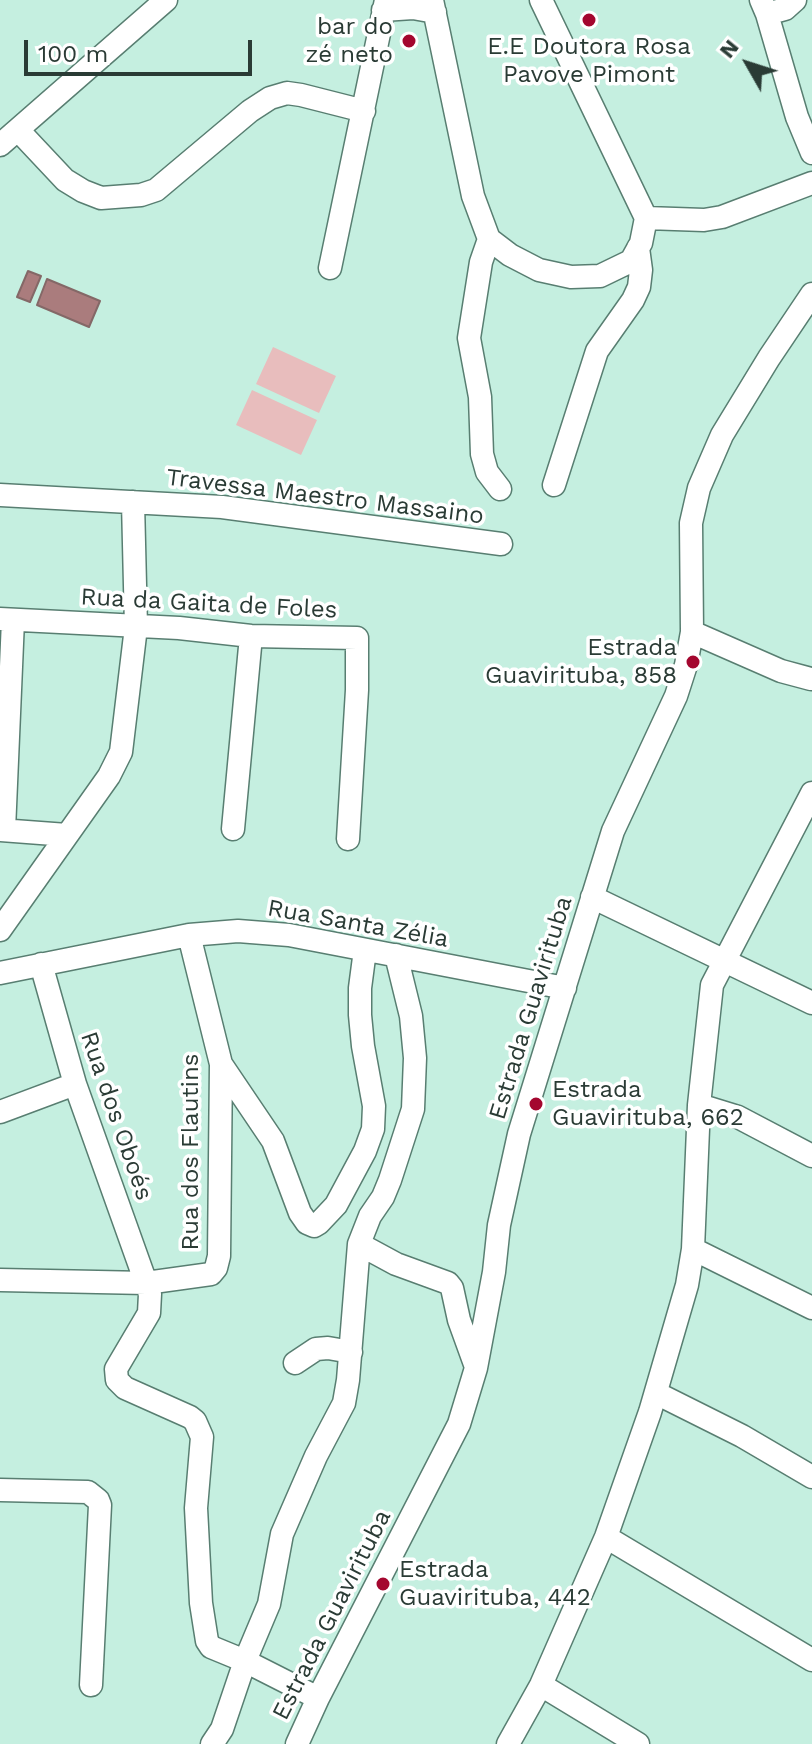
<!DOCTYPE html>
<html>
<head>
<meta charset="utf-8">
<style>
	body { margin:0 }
	#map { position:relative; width:812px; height:1744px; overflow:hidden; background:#c5efe0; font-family:"Work Sans",sans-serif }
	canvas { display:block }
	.north { position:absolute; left:708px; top:24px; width:80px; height:80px; -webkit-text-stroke:6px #fff; paint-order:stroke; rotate:309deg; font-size:22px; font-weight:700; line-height:32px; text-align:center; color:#2a3b35 }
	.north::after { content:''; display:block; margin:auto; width:28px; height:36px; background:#2a3b35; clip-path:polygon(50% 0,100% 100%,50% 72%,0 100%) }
	.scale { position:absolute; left:24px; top:40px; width:228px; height:36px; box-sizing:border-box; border:4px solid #2a3b35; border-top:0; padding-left:10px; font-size:24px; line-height:28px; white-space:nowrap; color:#2a3b35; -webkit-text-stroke:6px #fff; paint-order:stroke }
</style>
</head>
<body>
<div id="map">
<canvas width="812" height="1744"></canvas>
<div class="north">N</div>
<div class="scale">100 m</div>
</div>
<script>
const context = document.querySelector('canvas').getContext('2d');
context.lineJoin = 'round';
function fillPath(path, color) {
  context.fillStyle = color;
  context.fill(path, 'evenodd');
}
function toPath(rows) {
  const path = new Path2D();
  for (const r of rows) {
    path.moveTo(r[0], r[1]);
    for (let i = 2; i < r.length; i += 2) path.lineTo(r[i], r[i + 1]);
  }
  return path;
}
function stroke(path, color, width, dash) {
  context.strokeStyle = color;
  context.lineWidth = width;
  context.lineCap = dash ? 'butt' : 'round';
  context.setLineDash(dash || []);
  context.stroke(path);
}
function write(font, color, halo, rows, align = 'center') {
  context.font = font + ' "Work Sans",sans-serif';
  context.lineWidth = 7;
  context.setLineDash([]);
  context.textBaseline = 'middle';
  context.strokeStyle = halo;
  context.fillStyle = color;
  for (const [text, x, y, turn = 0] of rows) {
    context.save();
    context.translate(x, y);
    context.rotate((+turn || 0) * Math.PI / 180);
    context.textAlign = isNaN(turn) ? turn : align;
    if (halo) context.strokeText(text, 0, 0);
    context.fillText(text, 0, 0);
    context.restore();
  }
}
const green = toPath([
	[273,347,336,376,319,413,256,384],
	[252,390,317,420,301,455,236,425]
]);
const water = toPath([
	[28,271,41,276,30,302,17,297,28,271],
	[47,279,100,301,89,327,37,305,47,279]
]);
const minor = toPath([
	[432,0,473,196,489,239,510,255,539,270,571,277,600,276,631,261,641,243,646,218],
	[541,0,646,218],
	[761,0,767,14,797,117,812,153],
	[383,10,413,8,435,12],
	[767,14,785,9,795,0],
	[18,130,65,180,83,191,101,198,141,195,156,190,250,111,270,98,287,93,301,95,364,111],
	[0,145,166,0],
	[646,218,704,220,722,217,812,183],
	[489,239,481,262,469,338,480,397,482,454,487,472,500,489],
	[330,268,386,0],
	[554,485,597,351,633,300,639,287,641,270,638,248],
	[0,495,222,507,501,544],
	[0,619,179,628,251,636,357,638,357,690,348,839],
	[692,632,781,671,811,679],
	[233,829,251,636],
	[0,830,67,835],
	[4,830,13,620],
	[592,897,812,1003],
	[0,930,109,776,121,752,136,627,133,502],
	[41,964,75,1084,150,1294,149,1313,116,1369,117,1380,125,1388,190,1417,195,1421,202,1437,196,1508,201,1603,207,1641,211,1647,245,1661,318,1698],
	[0,973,189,935,238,931,289,935,565,988],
	[221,1064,273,1141,300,1213,307,1223,314,1226,319,1223,336,1205,365,1151,373,1129,374,1106,363,1046,360,1015,360,988,365,950],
	[699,1105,738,1117,812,1156],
	[0,1112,75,1084],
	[359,1244,396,1264,448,1283,452,1288,459,1320,476,1367],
	[693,1249,812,1308],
	[0,1280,146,1283,211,1274,216,1268,219,1256,221,1064,189,935],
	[295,1363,316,1349,328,1348,351,1352],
	[656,1393,742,1436,812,1477],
	[0,1490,88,1492,98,1500,100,1505,91,1685],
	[606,1537,812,1660],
	[541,1685,638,1744],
	[212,1744,222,1729,245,1661,269,1604,282,1534,316,1456,344,1403,348,1380,359,1244,370,1216,383,1197,390,1180,413,1109,415,1058,411,1016,396,955],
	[297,1744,318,1698,459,1424,476,1368,494,1272,499,1225,519,1134,613,831,676,696,686,665,692,632,691,523,699,488,722,435,769,358,812,294],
	[508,1744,541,1685,606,1537,650,1412,687,1285,693,1249,699,1105,712,985,812,793]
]);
const markers = [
	[589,20,8,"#a4072f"],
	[409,41,8,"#a4072f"],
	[693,662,8,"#a4072f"],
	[536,1104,8,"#a4072f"],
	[383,1584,8,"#a4072f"]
];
const poiNames = [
	["bar do",393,27],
	["zé neto",393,55],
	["E.E Doutora Rosa",589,47,"center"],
	["Pavove Pimont",589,75,"center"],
	["Estrada",677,648],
	["Guavirituba, 858",677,676],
	["Estrada",552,1090,"left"],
	["Guavirituba, 662",552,1118,"left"],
	["Estrada",399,1570,"left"],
	["Guavirituba, 442",399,1598,"left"]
];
const streetNames = [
	["Travessa Maestro Massaino",325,497,7],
	["Rua da Gaita de Foles",209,604,3],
	["Rua Santa Zélia",358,924,10],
	["Estrada Guavirituba",531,1008,-73],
	["Rua dos Oboés",116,1116,71],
	["Rua dos Flautins",191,1152,-90],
	["Estrada Guavirituba",332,1615,-63]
];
fillPath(green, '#e8bdbd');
fillPath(water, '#aa7c7d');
stroke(water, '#846867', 2);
stroke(minor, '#587e71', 25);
stroke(minor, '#fff', 22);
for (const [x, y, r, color] of markers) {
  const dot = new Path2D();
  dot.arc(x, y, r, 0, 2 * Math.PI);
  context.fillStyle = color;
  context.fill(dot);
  stroke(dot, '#fff', 3);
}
write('24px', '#2a3b35', '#fff', poiNames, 'right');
write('24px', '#2a3b35', '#fff', streetNames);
</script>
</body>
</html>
